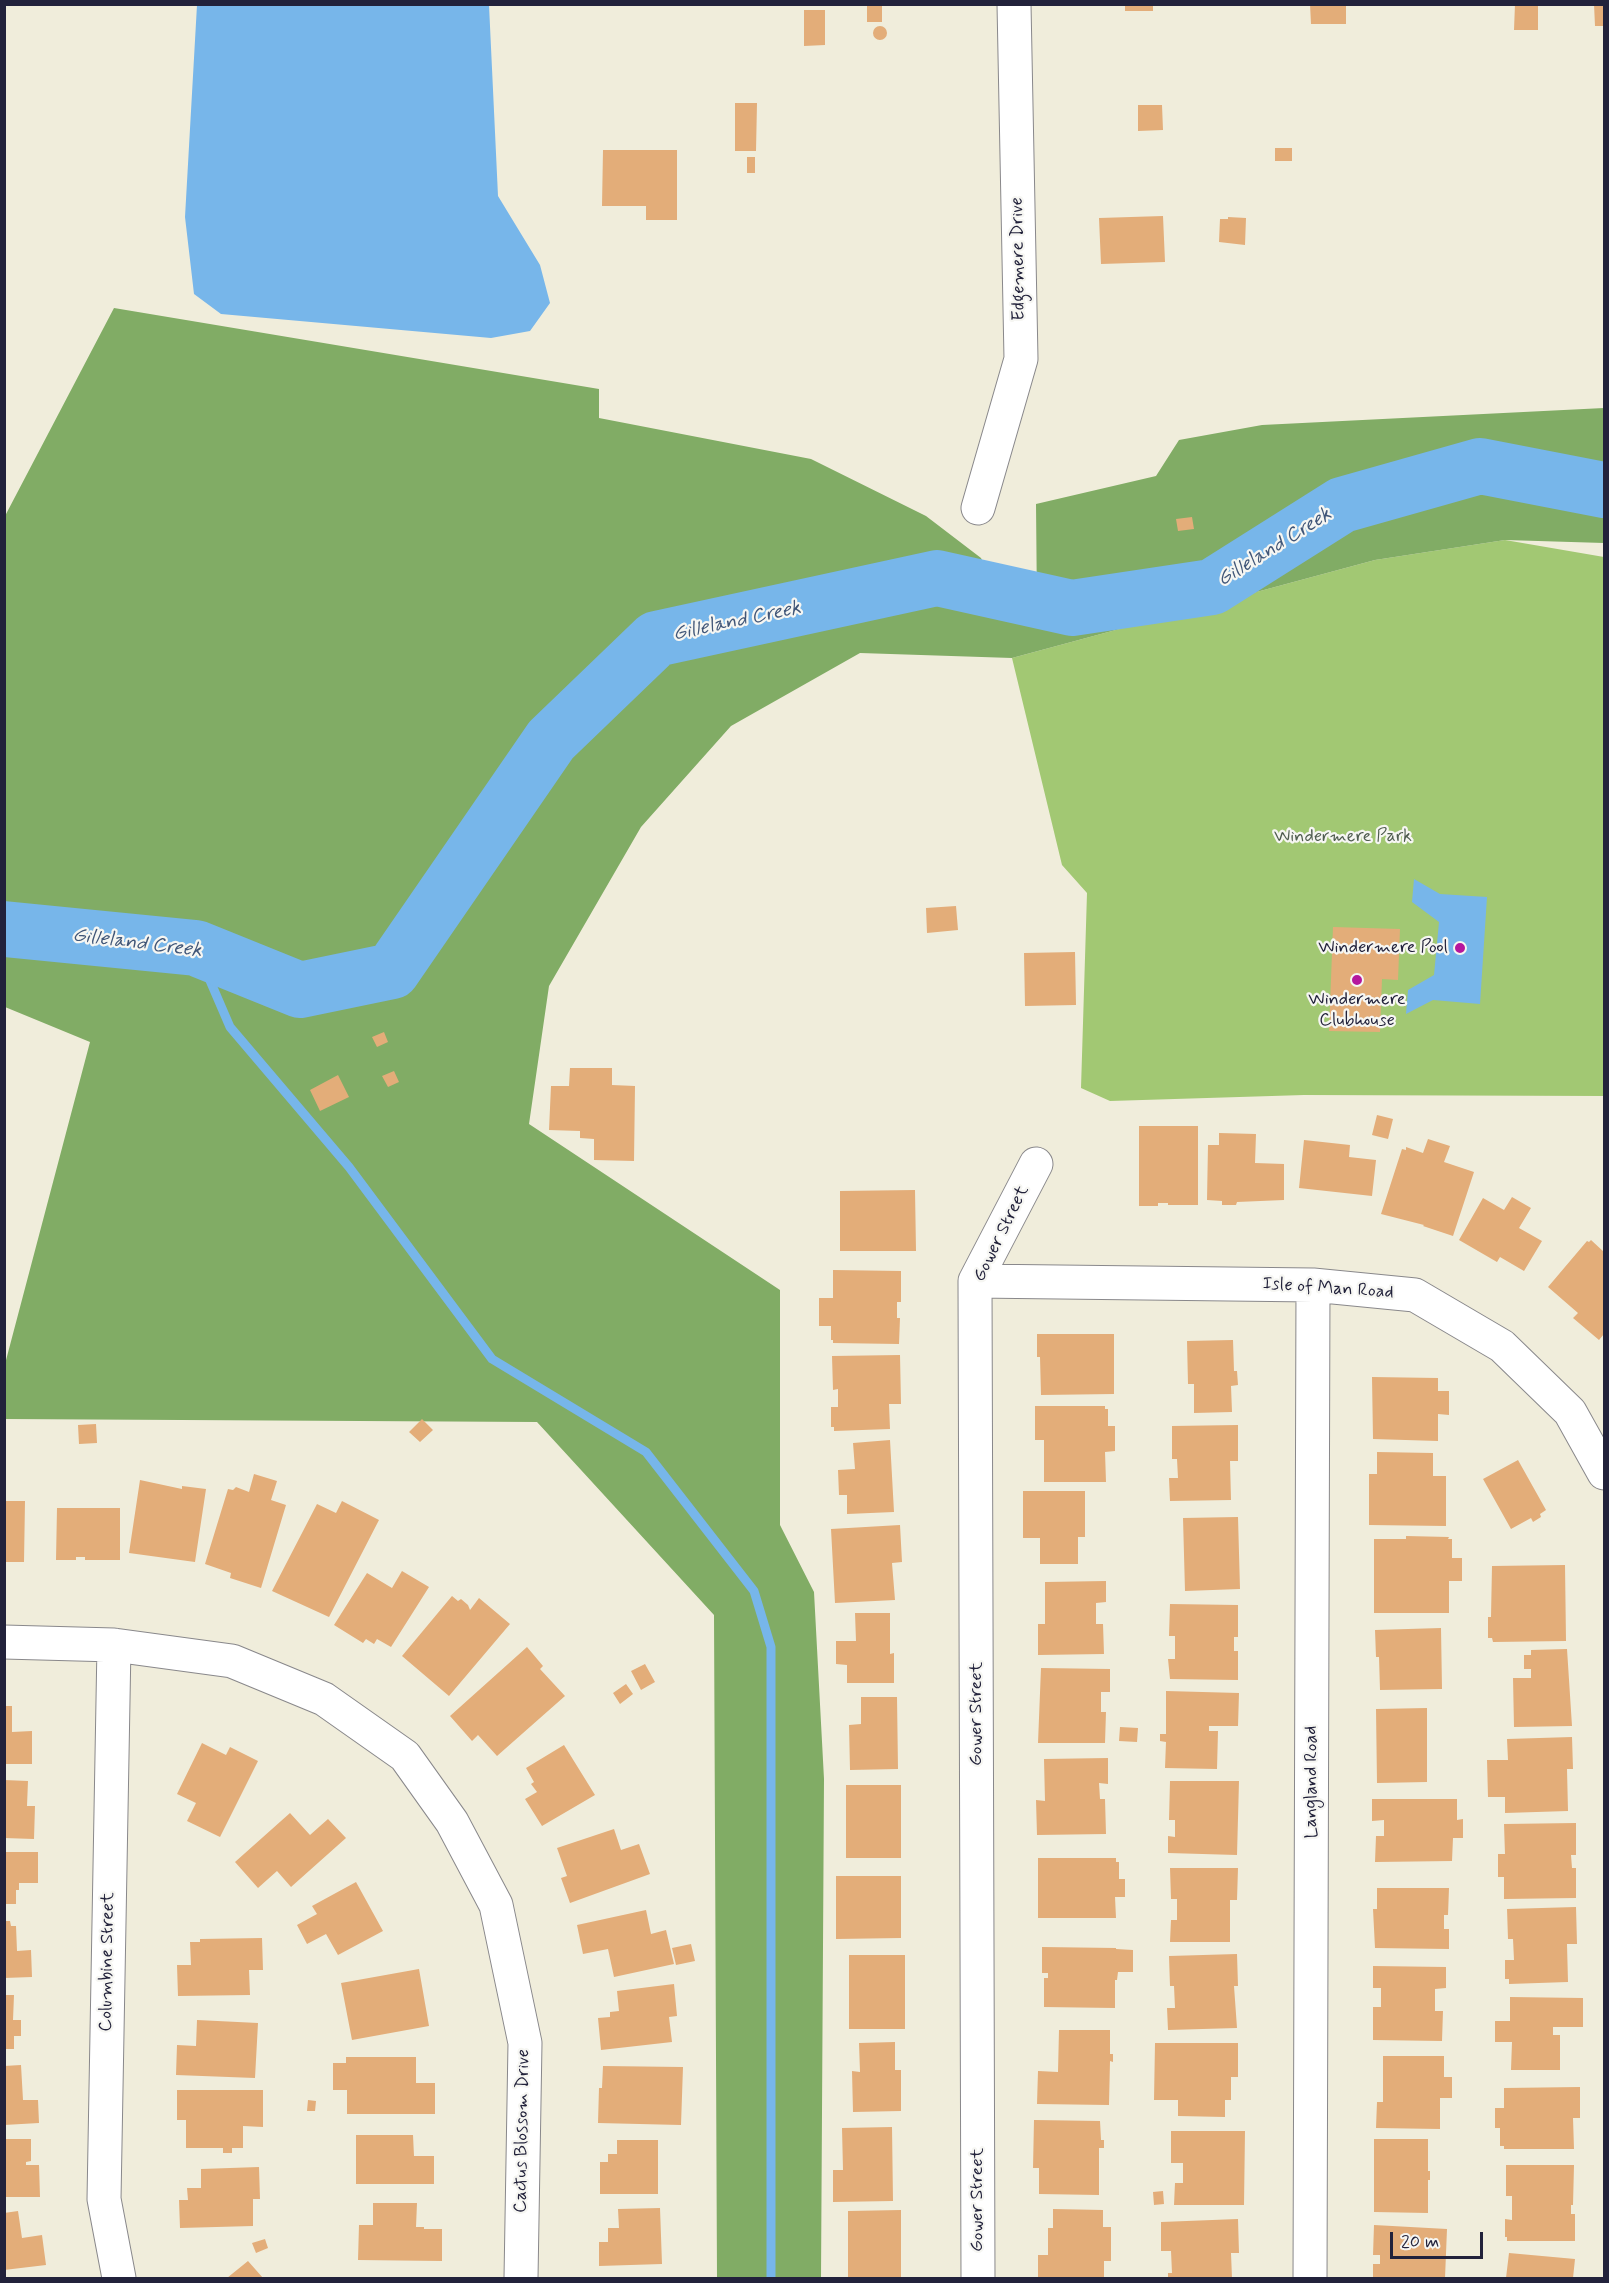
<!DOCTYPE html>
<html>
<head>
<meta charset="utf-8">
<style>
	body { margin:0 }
	#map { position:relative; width:1609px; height:2283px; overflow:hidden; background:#f0eddb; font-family:Mynerve,sans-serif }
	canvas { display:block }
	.frame { position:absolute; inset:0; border:6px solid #22223b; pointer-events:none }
	.scale { position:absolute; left:1390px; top:2232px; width:93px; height:27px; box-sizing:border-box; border:3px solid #22223b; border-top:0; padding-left:8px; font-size:18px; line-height:21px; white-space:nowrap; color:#22223b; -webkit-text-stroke:4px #f6f6f2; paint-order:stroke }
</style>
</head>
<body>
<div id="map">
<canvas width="1609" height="2283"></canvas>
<div class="frame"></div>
<div class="scale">20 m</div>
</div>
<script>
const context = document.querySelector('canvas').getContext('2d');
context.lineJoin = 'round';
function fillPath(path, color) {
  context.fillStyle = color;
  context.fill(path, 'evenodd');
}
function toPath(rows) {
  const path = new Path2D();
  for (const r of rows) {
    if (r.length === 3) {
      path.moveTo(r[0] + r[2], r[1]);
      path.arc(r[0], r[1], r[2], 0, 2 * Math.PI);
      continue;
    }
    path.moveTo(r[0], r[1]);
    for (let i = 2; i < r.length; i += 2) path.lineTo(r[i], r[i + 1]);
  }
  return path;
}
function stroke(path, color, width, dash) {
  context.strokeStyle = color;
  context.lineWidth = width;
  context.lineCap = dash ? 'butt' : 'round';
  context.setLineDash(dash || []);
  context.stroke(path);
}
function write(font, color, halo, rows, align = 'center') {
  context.font = font + ' Mynerve,sans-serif';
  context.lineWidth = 4.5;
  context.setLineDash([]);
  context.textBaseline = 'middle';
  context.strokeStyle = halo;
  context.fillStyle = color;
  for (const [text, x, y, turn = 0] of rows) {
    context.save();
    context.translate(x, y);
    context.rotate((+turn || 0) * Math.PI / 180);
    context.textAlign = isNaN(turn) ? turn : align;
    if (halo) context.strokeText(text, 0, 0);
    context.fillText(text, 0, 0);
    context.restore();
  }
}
const green = toPath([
	[1505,540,1604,557,1604,1096,1304,1095,1110,1101,1081,1088,1087,893,1062,865,1012,658,1375,560]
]);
const forest = toPath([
	[114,308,599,389,599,418,811,459,926,516,981,558,1002,605,1037,609,1036,504,1156,476,1179,440,1262,425,1604,408,1604,543,1505,540,1375,560,1012,658,860,653,731,726,641,827,549,986,529,1124,780,1290,780,1525,814,1592,824,1779,821,2278,717,2278,714,1615,537,1422,5,1419,5,1364,90,1042,5,1007,5,516]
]);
const water = toPath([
	[197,5,489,5,498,196,540,265,550,303,530,331,491,338,221,314,194,294,185,217],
	[1414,879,1440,894,1487,897,1480,1004,1433,1000,1406,1014,1408,990,1434,975,1439,922,1412,902]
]);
const stream = toPath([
	[196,948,230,1027,349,1167,492,1359,646,1452,754,1591,771,1647,771,2278]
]);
const river = toPath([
	[4,929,196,948,300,990,392,971,551,740,656,639,937,578,1072,608,1212,587,1342,505,1480,466,1604,490]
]);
const building = toPath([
	[867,4,882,4,882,22,867,22],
	[1125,4,1153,4,1153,11,1125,11],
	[1310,4,1346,4,1346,24,1311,24],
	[1515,4,1538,4,1538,30,1514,30],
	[1594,4,1604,4,1604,26,1595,26],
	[804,10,825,10,825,45,804,46],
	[880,33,7],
	[735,103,757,103,756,151,735,151],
	[1138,105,1162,105,1163,130,1138,131],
	[1275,148,1292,148,1292,161,1275,161],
	[603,150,677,150,677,220,646,220,646,206,602,206],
	[747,157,755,157,755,173,747,173],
	[1163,216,1165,262,1101,264,1099,218],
	[1228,217,1246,218,1245,245,1219,242,1220,219,1228,219],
	[1192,517,1194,529,1178,531,1176,519],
	[956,906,958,930,927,933,926,908],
	[1333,927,1400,929,1398,980,1382,979,1380,1032,1329,1031],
	[1075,952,1076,1005,1025,1006,1024,953],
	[384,1032,388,1042,377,1047,372,1037],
	[570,1068,612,1068,612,1085,635,1086,634,1161,594,1160,594,1139,580,1138,580,1131,549,1130,551,1086,569,1086],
	[394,1071,399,1082,388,1087,382,1076],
	[338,1075,349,1097,320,1111,310,1090],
	[1377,1115,1393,1119,1388,1139,1372,1135],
	[1139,1126,1198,1126,1198,1205,1168,1205,1168,1203,1158,1203,1158,1206,1139,1206],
	[1219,1133,1256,1134,1255,1163,1284,1164,1284,1200,1237,1202,1236,1205,1222,1205,1222,1201,1207,1200,1208,1145,1219,1145],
	[1428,1139,1450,1146,1444,1162,1474,1172,1453,1236,1423,1226,1424,1225,1381,1214,1402,1149,1406,1150,1406,1147,1423,1153],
	[1304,1140,1350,1145,1349,1157,1376,1160,1372,1196,1299,1188],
	[915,1190,916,1251,840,1251,840,1191],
	[1512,1197,1531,1208,1519,1228,1542,1241,1524,1271,1500,1257,1497,1262,1459,1240,1483,1198,1504,1210],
	[1591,1240,1604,1252,1604,1334,1599,1340,1573,1318,1578,1313,1548,1287,1587,1241,1589,1242],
	[833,1270,901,1271,901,1302,897,1302,897,1318,900,1318,899,1344,833,1343,833,1340,831,1340,831,1326,819,1326,819,1298,833,1298],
	[1037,1334,1114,1334,1114,1394,1041,1395,1040,1357,1037,1357],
	[1233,1340,1234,1371,1237,1371,1238,1385,1231,1386,1232,1412,1194,1413,1194,1384,1188,1384,1187,1341],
	[900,1355,901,1404,889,1404,890,1429,834,1431,834,1427,831,1427,831,1407,838,1407,838,1389,833,1390,832,1356],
	[1372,1377,1438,1378,1438,1391,1449,1391,1449,1415,1438,1414,1438,1441,1373,1439],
	[1035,1406,1105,1406,1105,1409,1108,1409,1108,1426,1115,1426,1115,1451,1105,1452,1106,1482,1044,1482,1044,1440,1035,1440],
	[422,1419,433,1430,420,1442,409,1432],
	[96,1424,97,1443,79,1444,78,1425],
	[1238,1425,1238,1461,1230,1461,1231,1500,1170,1501,1169,1478,1178,1478,1177,1459,1172,1459,1172,1426],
	[890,1440,894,1512,847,1514,847,1495,839,1495,838,1470,855,1469,853,1443],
	[1377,1452,1433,1453,1433,1476,1446,1476,1446,1526,1369,1525,1369,1474,1377,1474],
	[1518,1460,1546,1510,1540,1514,1541,1517,1533,1522,1531,1518,1511,1529,1483,1479],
	[254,1474,277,1481,271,1500,286,1505,261,1588,230,1578,231,1573,205,1564,228,1489,233,1490,236,1487,249,1492],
	[140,1480,182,1489,182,1486,206,1489,195,1562,129,1553],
	[1023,1491,1085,1491,1085,1537,1078,1537,1078,1564,1040,1564,1040,1538,1023,1538],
	[4,1501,25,1501,24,1562,4,1562],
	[342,1501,379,1520,329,1617,272,1591,317,1504,336,1513],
	[57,1508,120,1508,120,1560,85,1560,85,1557,76,1557,76,1560,56,1560],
	[1238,1517,1240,1589,1185,1591,1183,1518],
	[900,1525,902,1562,892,1563,895,1600,835,1603,831,1529],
	[1406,1536,1449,1537,1448,1539,1452,1539,1452,1558,1462,1558,1462,1581,1449,1581,1449,1613,1374,1613,1374,1539,1406,1539],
	[1565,1565,1566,1641,1493,1642,1492,1638,1488,1638,1488,1617,1491,1617,1492,1566],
	[402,1571,429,1587,391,1647,377,1639,374,1644,366,1639,363,1643,334,1625,367,1573,392,1588],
	[1106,1581,1106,1602,1096,1603,1096,1624,1103,1624,1104,1654,1038,1655,1038,1624,1045,1624,1045,1582],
	[452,1596,458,1601,461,1599,468,1605,470,1610,479,1598,510,1624,449,1696,402,1656],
	[1170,1604,1238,1605,1238,1637,1234,1637,1234,1651,1238,1651,1238,1680,1170,1679,1168,1659,1175,1659,1175,1636,1169,1636],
	[855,1613,890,1613,890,1654,894,1653,894,1683,847,1683,847,1665,836,1664,836,1641,856,1641],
	[1441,1628,1442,1689,1380,1690,1379,1657,1376,1657,1375,1630],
	[527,1647,543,1666,540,1669,565,1696,497,1756,478,1735,472,1741,450,1716],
	[1567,1649,1572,1726,1514,1727,1513,1678,1531,1678,1531,1669,1524,1669,1524,1655,1531,1655,1531,1650],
	[645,1664,655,1682,641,1690,631,1671],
	[1041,1668,1110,1669,1110,1692,1101,1692,1101,1712,1106,1712,1105,1743,1038,1743],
	[626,1684,633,1694,620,1704,613,1693],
	[1166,1691,1239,1693,1238,1726,1209,1726,1209,1731,1218,1731,1217,1769,1165,1768,1166,1742,1160,1741,1160,1734,1166,1734],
	[861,1697,897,1697,898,1769,850,1770,849,1725,861,1724],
	[4,1706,12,1706,12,1732,32,1731,32,1764,4,1764],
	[1427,1708,1427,1782,1377,1783,1376,1709],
	[1120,1727,1138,1728,1137,1742,1119,1741],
	[1572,1737,1573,1769,1567,1769,1568,1811,1505,1813,1505,1797,1488,1797,1487,1760,1508,1760,1507,1739],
	[202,1743,226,1755,230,1747,258,1761,220,1837,187,1821,196,1803,177,1794],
	[564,1745,595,1795,542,1826,525,1799,537,1792,531,1784,534,1782,526,1768],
	[1108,1758,1108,1784,1099,1783,1100,1799,1105,1799,1106,1834,1037,1835,1036,1800,1045,1801,1044,1759],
	[4,1780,28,1781,27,1806,35,1806,34,1839,4,1838],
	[1170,1781,1239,1781,1237,1855,1168,1853,1168,1836,1175,1837,1175,1820,1169,1820],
	[846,1785,901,1785,901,1858,846,1858],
	[1372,1799,1457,1799,1457,1820,1463,1819,1463,1838,1453,1838,1452,1861,1375,1862,1376,1836,1384,1836,1384,1820,1372,1821],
	[290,1813,310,1835,328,1819,346,1838,291,1887,277,1871,258,1888,235,1862],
	[1576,1823,1576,1855,1571,1855,1572,1868,1576,1868,1576,1898,1504,1899,1504,1877,1498,1877,1498,1854,1505,1854,1504,1824],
	[614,1829,621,1850,639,1844,650,1874,570,1903,561,1878,567,1876,557,1848],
	[4,1852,38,1852,38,1883,19,1883,19,1890,16,1890,16,1904,4,1904],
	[1038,1858,1116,1858,1116,1862,1119,1862,1119,1879,1125,1879,1125,1897,1115,1897,1116,1918,1038,1918],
	[1170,1868,1238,1868,1237,1900,1230,1900,1230,1942,1170,1942,1171,1920,1177,1920,1177,1899,1171,1899],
	[836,1876,901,1876,901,1938,836,1939],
	[356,1882,383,1931,338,1955,326,1934,307,1944,297,1925,317,1914,312,1906],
	[1377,1888,1449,1888,1448,1915,1444,1915,1444,1929,1449,1929,1449,1949,1375,1948,1373,1909,1377,1909],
	[1576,1907,1577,1944,1567,1944,1568,1982,1509,1984,1509,1979,1505,1979,1505,1960,1514,1960,1513,1939,1508,1939,1507,1909],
	[646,1910,651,1934,666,1930,674,1964,614,1977,608,1949,583,1954,577,1925],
	[4,1921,10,1921,11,1926,16,1926,17,1951,31,1950,32,1977,4,1978],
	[262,1938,263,1970,249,1970,250,1995,178,1996,177,1965,191,1965,190,1942,200,1942,200,1939],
	[691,1944,695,1961,676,1965,672,1948],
	[1042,1947,1116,1948,1116,1949,1133,1950,1133,1972,1118,1972,1117,1980,1115,1980,1115,2008,1044,2007,1044,1978,1048,1978,1048,1973,1042,1973],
	[1237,1954,1238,1986,1234,1986,1237,2028,1168,2030,1167,2008,1175,2008,1174,1986,1170,1986,1169,1956],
	[849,1955,905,1955,905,2029,849,2029],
	[1373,1966,1446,1967,1446,1988,1435,1989,1435,2011,1443,2011,1442,2041,1373,2040,1373,2007,1381,2007,1381,1988,1373,1988],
	[419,1969,429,2026,352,2040,341,1983],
	[674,1984,677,2016,669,2017,672,2042,601,2050,598,2018,610,2017,610,2012,619,2011,617,1991],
	[4,1995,14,1995,13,2020,21,2020,21,2036,14,2036,14,2049,4,2049],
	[1510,1997,1583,1998,1583,2027,1553,2027,1553,2035,1560,2035,1560,2070,1511,2070,1512,2042,1495,2042,1495,2021,1510,2021],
	[197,2020,258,2023,255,2078,176,2075,177,2045,196,2046],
	[1059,2030,1110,2030,1110,2054,1113,2054,1113,2062,1110,2061,1109,2105,1037,2104,1038,2071,1058,2072],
	[895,2042,895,2070,901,2070,901,2111,853,2112,852,2071,860,2072,859,2043],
	[1155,2043,1238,2043,1238,2077,1231,2077,1231,2100,1225,2100,1225,2117,1178,2116,1178,2100,1154,2100],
	[1383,2056,1444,2056,1444,2077,1452,2077,1452,2098,1440,2098,1440,2129,1376,2128,1377,2102,1383,2102],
	[346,2057,416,2057,416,2083,435,2083,435,2114,347,2114,347,2090,333,2090,333,2063,346,2063],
	[21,2065,23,2100,38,2100,39,2123,4,2125,4,2066],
	[603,2066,683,2067,681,2125,598,2123,599,2088,602,2088],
	[1580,2087,1580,2118,1573,2118,1574,2149,1504,2149,1504,2146,1500,2146,1500,2128,1495,2128,1495,2108,1504,2108,1504,2088],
	[177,2090,263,2090,263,2127,243,2126,243,2148,232,2148,232,2153,223,2153,223,2148,186,2148,186,2120,177,2120],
	[308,2100,316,2101,315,2111,307,2111],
	[1034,2120,1100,2121,1101,2140,1104,2140,1104,2148,1099,2148,1099,2195,1039,2194,1039,2168,1033,2168],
	[892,2127,893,2201,833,2202,833,2170,843,2170,842,2128],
	[1171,2131,1245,2131,1244,2205,1174,2205,1175,2183,1183,2183,1183,2163,1171,2163],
	[356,2135,413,2135,414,2156,434,2156,434,2184,356,2184],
	[4,2139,31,2139,31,2161,26,2162,26,2165,39,2165,40,2197,4,2197],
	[1374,2139,1428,2139,1428,2171,1430,2171,1430,2180,1428,2180,1428,2213,1374,2212],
	[617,2140,658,2140,658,2194,600,2194,600,2162,608,2162,608,2154,617,2154],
	[1506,2165,1574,2165,1573,2205,1571,2205,1571,2214,1575,2214,1575,2241,1507,2241,1507,2237,1505,2237,1505,2219,1512,2220,1512,2196,1506,2196],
	[259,2167,260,2199,253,2199,253,2226,180,2228,179,2200,188,2200,187,2188,201,2188,201,2169],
	[1163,2191,1164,2204,1154,2205,1153,2192],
	[373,2203,417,2203,416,2227,424,2227,424,2229,442,2229,442,2261,358,2260,359,2225,373,2225],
	[660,2208,662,2264,599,2266,599,2242,608,2242,608,2228,619,2228,618,2209],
	[1053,2209,1103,2210,1103,2227,1111,2227,1111,2261,1104,2261,1104,2278,1038,2278,1038,2255,1048,2255,1048,2228,1053,2228],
	[901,2210,901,2278,848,2278,848,2211],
	[18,2211,22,2238,42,2235,46,2265,4,2270,4,2213],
	[1238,2219,1239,2253,1231,2253,1232,2278,1168,2278,1168,2273,1172,2273,1171,2251,1161,2251,1161,2222],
	[1374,2225,1447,2229,1445,2278,1373,2278,1373,2264,1380,2264,1380,2255,1373,2255],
	[265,2239,268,2248,256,2253,252,2243],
	[1509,2253,1575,2259,1573,2278,1506,2278],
	[248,2261,263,2278,227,2278]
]);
const minor = toPath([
	[978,508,1021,359,1014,4],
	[975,1281,1313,1285,1415,1295,1502,1346,1570,1412,1604,1473],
	[4,1642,114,1645,232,1661,324,1699,405,1756,452,1822,496,1905,525,2043,521,2278],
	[114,1645,104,2199,119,2278],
	[978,2278,975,1281,1036,1164],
	[1310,2278,1313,1285]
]);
const markers = [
	[1460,948,6,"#b5179e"],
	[1357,980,6,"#b5179e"]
];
const streetNames = [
	["Edgemere Drive",1019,259,-91],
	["Gower Street",1002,1234,-64],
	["Isle of Man Road",1328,1289,4],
	["Gower Street",977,1714,-90],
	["Langland Road",1312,1782,-90],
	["Columbine Street",108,1962,-89],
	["Cactus Blossom Drive",523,2131,-89],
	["Gower Street",978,2200,-90]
];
const parkNames = [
	["Windermere Park",1343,837]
];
const poiNames = [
	["Windermere Pool",1448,948],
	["Windermere",1357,1000,"center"],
	["Clubhouse",1357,1021,"center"]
];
const waterNames = [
	["Gilleland Creek",1275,548,-32],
	["Gilleland Creek",737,622,-12],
	["Gilleland Creek",137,944,7]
];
fillPath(green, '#a2c873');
fillPath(forest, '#81ac65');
fillPath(water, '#77b6ea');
stroke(stream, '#77b6ea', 9);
stroke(river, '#77b6ea', 56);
fillPath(building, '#e3ad79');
stroke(minor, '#89888b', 35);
stroke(minor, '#fff', 33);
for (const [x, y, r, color] of markers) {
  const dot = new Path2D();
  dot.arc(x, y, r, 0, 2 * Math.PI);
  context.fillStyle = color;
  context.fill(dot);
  stroke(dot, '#f6f6f2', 2);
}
write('18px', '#22223b', '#f6f6f2', streetNames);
write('18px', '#4f5c4f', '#f6f6f2', parkNames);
write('18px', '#22223b', '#f6f6f2', poiNames, 'right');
write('italic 20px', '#405678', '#f6f6f2', waterNames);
</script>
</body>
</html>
